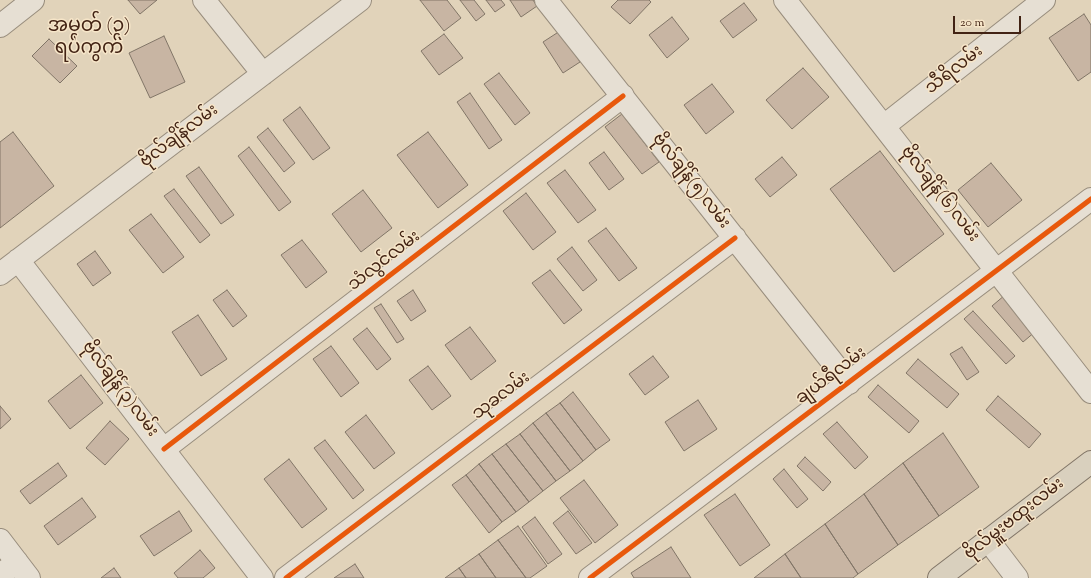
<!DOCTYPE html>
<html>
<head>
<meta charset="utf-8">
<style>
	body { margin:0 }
	#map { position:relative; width:1091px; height:578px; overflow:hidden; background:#e1d3ba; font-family:"Sorts Mill Goudy",serif }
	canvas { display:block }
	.scale { position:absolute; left:953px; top:16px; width:68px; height:18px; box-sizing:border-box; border:2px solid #422314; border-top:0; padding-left:5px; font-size:12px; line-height:14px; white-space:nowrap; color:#422314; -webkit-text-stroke:3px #f6e5c8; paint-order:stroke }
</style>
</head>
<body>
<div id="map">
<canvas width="1091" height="578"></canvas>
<div class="scale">20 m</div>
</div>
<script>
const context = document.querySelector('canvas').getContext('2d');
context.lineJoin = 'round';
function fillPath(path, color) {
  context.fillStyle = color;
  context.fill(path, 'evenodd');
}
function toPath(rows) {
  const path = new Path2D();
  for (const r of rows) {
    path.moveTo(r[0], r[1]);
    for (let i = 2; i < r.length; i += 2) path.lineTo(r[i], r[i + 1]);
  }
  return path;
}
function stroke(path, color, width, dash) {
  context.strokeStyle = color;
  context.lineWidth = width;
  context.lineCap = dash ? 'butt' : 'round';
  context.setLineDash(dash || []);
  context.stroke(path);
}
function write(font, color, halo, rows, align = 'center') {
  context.font = font + ' "Sorts Mill Goudy","Noto Sans Myanmar",serif';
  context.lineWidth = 3;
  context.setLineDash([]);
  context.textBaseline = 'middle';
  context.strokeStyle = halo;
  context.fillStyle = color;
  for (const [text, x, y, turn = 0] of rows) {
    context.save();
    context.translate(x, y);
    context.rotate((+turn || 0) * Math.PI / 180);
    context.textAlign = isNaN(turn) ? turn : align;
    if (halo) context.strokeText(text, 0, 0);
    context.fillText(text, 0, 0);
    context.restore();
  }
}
const building = toPath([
	[128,0,157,0,140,14,128,0],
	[420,0,447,0,461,18,444,31,420,0],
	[460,0,474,0,485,14,476,21,460,0],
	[486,0,501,0,505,5,495,12,486,0],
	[510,0,533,0,537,6,521,17,510,0],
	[618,0,649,0,651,2,630,24,611,7,618,0],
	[744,3,757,20,733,38,720,21,744,3],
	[1084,14,1091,25,1091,72,1078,81,1049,38,1084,14],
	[672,17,689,39,667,58,649,35,672,17],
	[560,31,580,62,563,73,543,42,560,31],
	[444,34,463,58,439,75,421,51,444,34],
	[164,36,185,82,150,98,129,53,164,36],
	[49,39,77,66,60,83,32,56,49,39],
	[803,68,829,97,792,129,766,100,803,68],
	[499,73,530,113,515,125,484,84,499,73],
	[712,84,734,112,706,134,684,105,712,84],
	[470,93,502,140,489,149,457,102,470,93],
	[300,107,330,148,313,160,283,120,300,107],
	[622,114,659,162,642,174,605,127,622,114],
	[268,128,295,163,284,172,257,137,268,128],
	[13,132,54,186,0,228,0,142,13,132],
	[428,132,468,185,438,208,397,155,428,132],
	[249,147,291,202,279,211,238,156,249,147],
	[880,151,944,234,894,272,830,189,880,151],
	[604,152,624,179,609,190,589,163,604,152],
	[782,157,797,175,770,197,755,179,782,157],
	[991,163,1022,200,988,227,958,190,991,163],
	[199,167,234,215,221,224,186,176,199,167],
	[565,170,596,210,578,223,547,183,565,170],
	[174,189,210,235,200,243,164,196,174,189],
	[363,190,392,228,361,252,332,214,363,190],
	[526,193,556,232,533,250,503,211,526,193],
	[151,214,184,257,163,273,129,230,151,214],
	[606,228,637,268,619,281,588,241,606,228],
	[302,240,327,272,306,288,281,255,302,240],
	[572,247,597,280,583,291,557,259,572,247],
	[95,251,111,273,93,286,77,264,95,251],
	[550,270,582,310,564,324,532,283,550,270],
	[227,290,247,316,233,327,213,300,227,290],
	[413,290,426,311,411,321,397,301,413,290],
	[1005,295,1036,331,1023,342,992,306,1005,295],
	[381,304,404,339,397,343,374,308,381,304],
	[973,311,1015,356,1006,364,964,319,973,311],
	[198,315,227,359,201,376,172,332,198,315],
	[470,327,496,361,471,380,445,345,470,327],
	[367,328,391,359,377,370,353,339,367,328],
	[331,346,359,383,341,397,313,359,331,346],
	[962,347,979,372,967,380,950,354,962,347],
	[653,356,669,377,645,395,629,374,653,356],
	[918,359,959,394,947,408,906,373,918,359],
	[428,366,451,396,432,410,409,380,428,366],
	[81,375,103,403,70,429,48,401,81,375],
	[878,385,919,421,909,433,868,397,878,385],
	[573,392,610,440,596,450,560,403,573,392],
	[998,396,1041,434,1029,448,986,410,998,396],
	[698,400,717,429,684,451,665,422,698,400],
	[560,403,596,450,583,461,546,413,560,403],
	[0,406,11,419,0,429,0,406],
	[546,413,583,461,570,471,533,423,546,413],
	[366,415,395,453,374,469,345,432,366,415],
	[110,421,129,439,105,465,86,448,110,421],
	[837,422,868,457,855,469,823,434,837,422],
	[533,423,570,471,556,481,520,434,533,423],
	[943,433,979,487,939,516,903,463,943,433],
	[520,434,556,481,543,491,506,444,520,434],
	[325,440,364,490,353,499,314,448,325,440],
	[506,444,543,491,529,502,492,454,506,444],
	[492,454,529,502,516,512,479,464,492,454],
	[805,457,831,482,823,491,797,466,805,457],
	[289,459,327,509,302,528,264,479,289,459],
	[58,463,67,476,30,504,20,491,58,463],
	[903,463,939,516,898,545,864,494,903,463],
	[479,464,516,512,502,522,466,475,479,464],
	[784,469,808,499,797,508,773,479,784,469],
	[466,475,502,522,489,533,452,485,466,475],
	[584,480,618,525,595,543,560,498,584,480],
	[735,494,770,545,740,566,704,515,735,494],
	[864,494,898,545,858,574,825,524,864,494],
	[82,498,96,517,58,545,44,526,82,498],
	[179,511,192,531,154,556,140,536,179,511],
	[568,511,592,543,576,554,553,523,568,511],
	[535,517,562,554,548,564,522,527,535,517],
	[825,524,858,574,853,578,801,578,785,554,825,524],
	[518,526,547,566,530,578,526,578,498,540,518,526],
	[498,540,526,578,496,578,479,554,498,540],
	[671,547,691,578,634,578,631,573,671,547],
	[200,550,215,568,203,578,178,578,174,573,200,550],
	[479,554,496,578,466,578,459,568,479,554],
	[785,554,801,578,754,578,785,554],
	[355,564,364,578,334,578,355,564],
	[114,568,121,578,101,578,114,568],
	[459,568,466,578,445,578,459,568]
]);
const street = toPath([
	[204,0,263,74],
	[546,0,849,383],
	[785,0,1091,392],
	[0,26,33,0],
	[884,126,1044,0],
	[18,260,262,578],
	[0,274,360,0],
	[164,449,623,96],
	[0,540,29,578],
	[988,540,1017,578],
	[0,575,17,562],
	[286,578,735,238],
	[590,578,1091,199]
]);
const primary = toPath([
	[939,578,1091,462]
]);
const cycleway = toPath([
	[164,449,623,96],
	[286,578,735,238],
	[590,578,1091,199]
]);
const streetNames = [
	["သီရိလမ်း",955,71,-38],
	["ဗိုလ်ချိန်လမ်း",180,137,-37],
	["ဗိုလ်ချိန်(၅)လမ်း",690,182,52],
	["ဗိုလ်ချိန်(၆)လမ်း",939,195,52],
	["သံလွင်လမ်း",385,262,-38],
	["ချယ်ရီလမ်း",832,377,-37],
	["ဗိုလ်ချိန်(၃)လမ်း",119,390,53],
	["သုခလမ်း",502,397,-37],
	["ဗိုလ်မှူးဗထူးလမ်း",1015,520,-38]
];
const quarterNames = [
	["အမှတ် (၃)",89,28],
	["ရပ်ကွက်",89,50]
];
fillPath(building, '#c8b5a3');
stroke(building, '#817567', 1);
stroke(street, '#988d7d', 24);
stroke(primary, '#817567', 24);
stroke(street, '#e6dfd3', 22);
stroke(primary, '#d9d0be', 22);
stroke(cycleway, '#e8590c', 5);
write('17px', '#422314', '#f6e5c8', streetNames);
write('19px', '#422314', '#f6e5c8', quarterNames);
</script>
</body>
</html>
